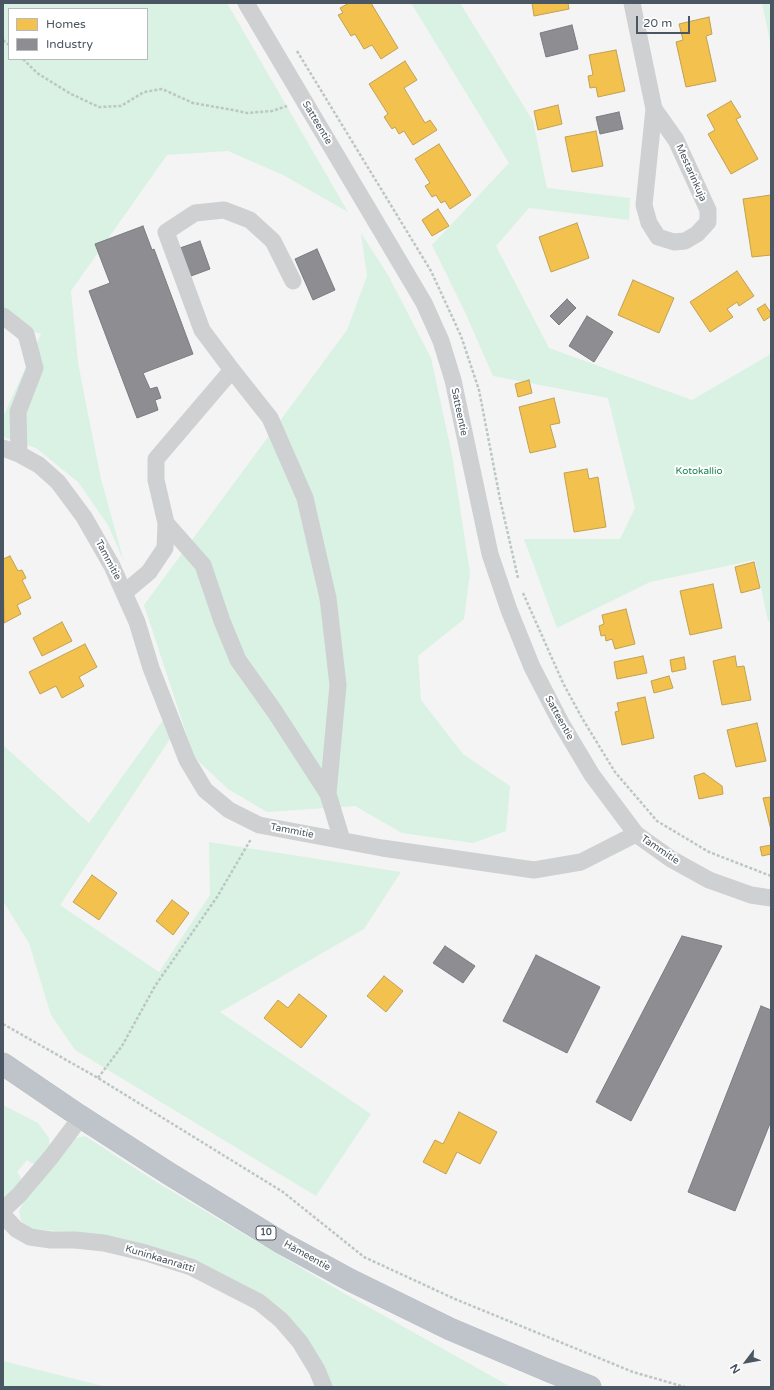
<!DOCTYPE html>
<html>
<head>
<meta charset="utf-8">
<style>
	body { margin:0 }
	#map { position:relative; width:774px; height:1390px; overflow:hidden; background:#f4f4f4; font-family:"Varela Round",sans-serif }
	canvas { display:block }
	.frame { position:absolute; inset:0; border:4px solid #4a5661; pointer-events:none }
	.legend { position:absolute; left:8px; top:8px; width:140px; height:52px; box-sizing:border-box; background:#fff; border:1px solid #b7bbc0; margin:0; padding:5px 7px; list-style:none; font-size:12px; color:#4a5661 }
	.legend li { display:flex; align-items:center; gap:8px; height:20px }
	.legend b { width:20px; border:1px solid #b7bbc0 }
	.north { position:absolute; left:726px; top:1342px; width:40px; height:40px; -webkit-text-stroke:3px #fff; paint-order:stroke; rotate:238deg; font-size:11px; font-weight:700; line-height:16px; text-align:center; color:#4a5661 }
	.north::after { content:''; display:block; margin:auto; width:14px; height:18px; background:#4a5661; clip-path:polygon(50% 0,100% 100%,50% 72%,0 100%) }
	.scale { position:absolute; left:636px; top:16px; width:54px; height:18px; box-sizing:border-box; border:2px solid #4a5661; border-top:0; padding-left:5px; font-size:12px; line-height:14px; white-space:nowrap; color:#4a5661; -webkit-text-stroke:3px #fff; paint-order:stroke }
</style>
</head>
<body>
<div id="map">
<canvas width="774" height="1390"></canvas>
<div class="frame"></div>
<ul class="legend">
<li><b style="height:11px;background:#f2c14e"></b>Homes</li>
<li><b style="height:11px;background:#8d8d92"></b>Industry</li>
</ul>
<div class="north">N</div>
<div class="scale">20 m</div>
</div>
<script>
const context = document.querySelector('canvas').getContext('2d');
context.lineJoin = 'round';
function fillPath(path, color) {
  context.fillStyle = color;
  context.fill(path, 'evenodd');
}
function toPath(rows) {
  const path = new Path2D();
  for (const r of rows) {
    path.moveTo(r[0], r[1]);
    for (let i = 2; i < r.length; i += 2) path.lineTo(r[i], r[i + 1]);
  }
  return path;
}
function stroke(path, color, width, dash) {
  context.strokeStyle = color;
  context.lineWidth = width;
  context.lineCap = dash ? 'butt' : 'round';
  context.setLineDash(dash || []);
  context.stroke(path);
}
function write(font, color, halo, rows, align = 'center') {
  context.font = font + ' "Varela Round",sans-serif';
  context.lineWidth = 4;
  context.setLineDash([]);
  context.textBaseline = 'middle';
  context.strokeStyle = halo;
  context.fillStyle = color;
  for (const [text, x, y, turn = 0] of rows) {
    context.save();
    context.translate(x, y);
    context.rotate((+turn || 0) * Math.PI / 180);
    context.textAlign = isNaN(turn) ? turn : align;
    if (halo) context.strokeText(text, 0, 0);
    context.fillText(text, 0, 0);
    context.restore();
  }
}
const green = toPath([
	[3,3,227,3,348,212,283,175,228,151,167,155,71,291,78,362,85,399,101,479,124,562,108,525,78,482,36,448,3,437,3,417,41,334,3,322],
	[9,9,147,9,147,59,9,59],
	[411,3,460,3,533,121,547,188,630,198,629,220,529,208,496,246,549,348,692,400,771,354,771,620,768,621,755,560,650,582,557,628,524,539,620,539,635,508,608,398,493,376,464,310,432,245,509,163],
	[762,3,771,3,771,46],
	[361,233,388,275,431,358,452,455,470,573,464,619,418,656,421,700,463,754,510,786,506,831,473,843,402,833,355,806,267,812,228,789,194,757,144,605,347,330,367,276],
	[163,720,170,739,60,905,159,972,210,895,209,842,401,872,364,929,220,1012,371,1114,316,1196,75,1050,51,1015,29,943,3,901,3,745,89,823],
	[3,1105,38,1123,49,1138,50,1150,36,1164,31,1163,27,1160,17,1172,21,1178,16,1189,3,1198],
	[85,1136,158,1183,237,1230,347,1295,511,1387,332,1387,324,1367,287,1314,106,1235,32,1229,21,1221,19,1211,25,1199,71,1139],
	[3,1361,107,1387,3,1387]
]);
const homes = toPath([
	[349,3,371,3,398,48,381,59,372,45,364,49,355,34,351,36,338,15,343,13,340,8,349,3],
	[532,3,568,3,569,9,534,16,532,3],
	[709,17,712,34,706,36,716,81,686,87,676,42,683,40,679,24,709,17],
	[616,50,625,91,598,97,596,87,590,88,588,76,593,75,589,55,616,50],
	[405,61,417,80,404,88,425,123,430,120,437,130,413,145,404,131,399,134,395,127,392,129,384,117,388,114,369,84,405,61],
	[731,101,741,117,736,119,758,159,731,174,708,134,715,130,707,115,731,101],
	[558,105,562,124,538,130,534,111,558,105],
	[596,131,603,166,572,172,565,137,596,131],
	[439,144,471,195,450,209,445,201,441,203,436,195,432,197,425,186,430,183,415,159,439,144],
	[771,195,771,255,752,257,743,199,771,195],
	[438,209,449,226,432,236,422,220,438,209],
	[577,223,589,258,551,272,539,237,577,223],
	[737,271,754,296,739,306,737,302,727,309,733,317,710,332,690,302,737,271],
	[633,280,674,298,659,333,618,315,633,280],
	[765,304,771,313,771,316,764,321,757,309,765,304],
	[529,380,532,393,518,397,515,384,529,380],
	[554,398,560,423,550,425,556,447,530,453,519,407,554,398],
	[587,469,589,479,598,477,606,527,574,532,564,473,587,469],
	[10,556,18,571,22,570,26,578,22,580,31,598,17,605,21,614,4,623,3,559,10,556],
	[754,562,760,588,741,593,735,567,754,562],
	[713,584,722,628,690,635,680,591,713,584],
	[626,609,635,644,615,649,612,639,606,641,605,635,601,636,599,626,604,624,602,615,626,609],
	[62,622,72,641,42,656,33,638,62,622],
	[85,644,97,667,79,677,84,686,62,698,56,686,40,694,29,672,85,644],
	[643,656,647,673,617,679,614,662,643,656],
	[735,656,737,667,744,666,751,700,722,705,713,661,735,656],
	[684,657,686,669,672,672,670,660,684,657],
	[669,676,673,688,654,693,651,681,669,676],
	[645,697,654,738,622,745,615,712,619,711,617,703,645,697],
	[757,723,766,761,736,767,727,730,757,723],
	[704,773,722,786,723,794,699,799,694,776,704,773],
	[771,797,771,830,763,798,771,797],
	[771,845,771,854,762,856,760,847,771,845],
	[92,875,117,893,99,920,73,902,92,875],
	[172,900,189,913,173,935,156,921,172,900],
	[384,976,403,991,386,1012,367,996,384,976],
	[299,994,327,1016,301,1048,264,1018,278,1000,288,1008,299,994],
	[459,1112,497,1132,480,1164,457,1152,446,1174,423,1162,435,1140,443,1144,459,1112]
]);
const industry = toPath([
	[572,25,578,49,546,57,540,33,572,25],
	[619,112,623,129,600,134,596,117,619,112],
	[143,226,152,250,154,249,193,354,143,373,150,389,157,387,161,398,155,400,158,410,137,418,89,291,110,283,95,244,143,226],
	[200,241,210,269,191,276,180,248,200,241],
	[317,249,335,290,313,300,295,259,317,249],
	[567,299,576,308,559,325,550,316,567,299],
	[587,316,613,332,594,362,569,346,587,316],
	[682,936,722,946,631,1121,596,1102,682,936],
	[445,946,475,966,463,983,433,963,445,946],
	[536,955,600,987,567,1053,503,1021,536,955],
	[761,1006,771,1010,771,1121,735,1211,688,1192,761,1006]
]);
const path = toPath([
	[3,40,9,45],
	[297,51,431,271,461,336,479,390,500,499,518,578],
	[23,59,37,73,71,94,99,107,121,106,144,92,162,89,193,103,233,110,247,113,272,111,287,106],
	[523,593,563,683,582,718,615,772,657,821,709,852,771,876],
	[3,1024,98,1078,283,1192,364,1257,455,1299,633,1372,685,1387],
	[98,1078,122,1046,155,986,217,897,251,839]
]);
const minor = toPath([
	[246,3,424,303,441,341,453,380,490,554,509,610,532,667,561,723,592,775,636,834],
	[632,3,654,109,644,205,649,223,658,237,674,242,685,241,697,234,708,222,708,210,676,140,654,109],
	[293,281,273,241,250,220,224,210,195,213,166,232,202,330,232,370,270,418,305,498,328,598,338,685,328,794,342,840],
	[3,316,26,334,35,368,18,412,19,454],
	[3,448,19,454,39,465,58,482,84,517,112,566,137,622,151,668,187,760,205,790,229,810,259,825,382,848,534,870,581,862,636,834,671,859,709,880,751,895,771,898],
	[166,523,203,565,222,621,238,660,275,712,328,794],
	[124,593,149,572,165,548,166,523,156,480,156,459,232,370],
	[3,1210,19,1195,51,1157,81,1117],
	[3,1215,16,1229,30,1237,51,1240,75,1240,104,1243,146,1253,191,1267,259,1302,281,1320,300,1342,317,1370,324,1387]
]);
const highway = toPath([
	[3,1064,78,1115,168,1173,282,1243,350,1280,450,1329,547,1370,590,1387]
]);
const shields = [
	[266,1233,20]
];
const shieldNames = [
	["10",266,1233]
];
const streetNames = [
	["Satteentie",317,123,59],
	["Mestarinkuja",691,173,66],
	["Satteentie",459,412,78],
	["Tammitie",108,560,62],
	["Satteentie",559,718,61],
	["Tammitie",292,831,11],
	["Tammitie",660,850,34],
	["Hämeentie",307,1256,29],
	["Kuninkaanraitti",160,1259,17]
];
const parkNames = [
	["Kotokallio",699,471]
];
fillPath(green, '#d9f2e3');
fillPath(homes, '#f2c14e');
stroke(homes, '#c0a154', 1);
fillPath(industry, '#8d8d92');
stroke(industry, '#797c83', 1);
stroke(highway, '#b9bec3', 23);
stroke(path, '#bcc7c4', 2.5, [3, 2]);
stroke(minor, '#ced0d2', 17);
stroke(highway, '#bec4c9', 22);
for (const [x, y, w] of shields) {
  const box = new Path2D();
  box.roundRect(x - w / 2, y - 7, w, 14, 3);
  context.fillStyle = '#fff';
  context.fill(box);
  stroke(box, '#4a5661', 1);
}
write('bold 9px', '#4a5661', null, shieldNames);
write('10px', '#4a5661', '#fff', streetNames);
write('10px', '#17864f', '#fff', parkNames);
</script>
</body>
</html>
